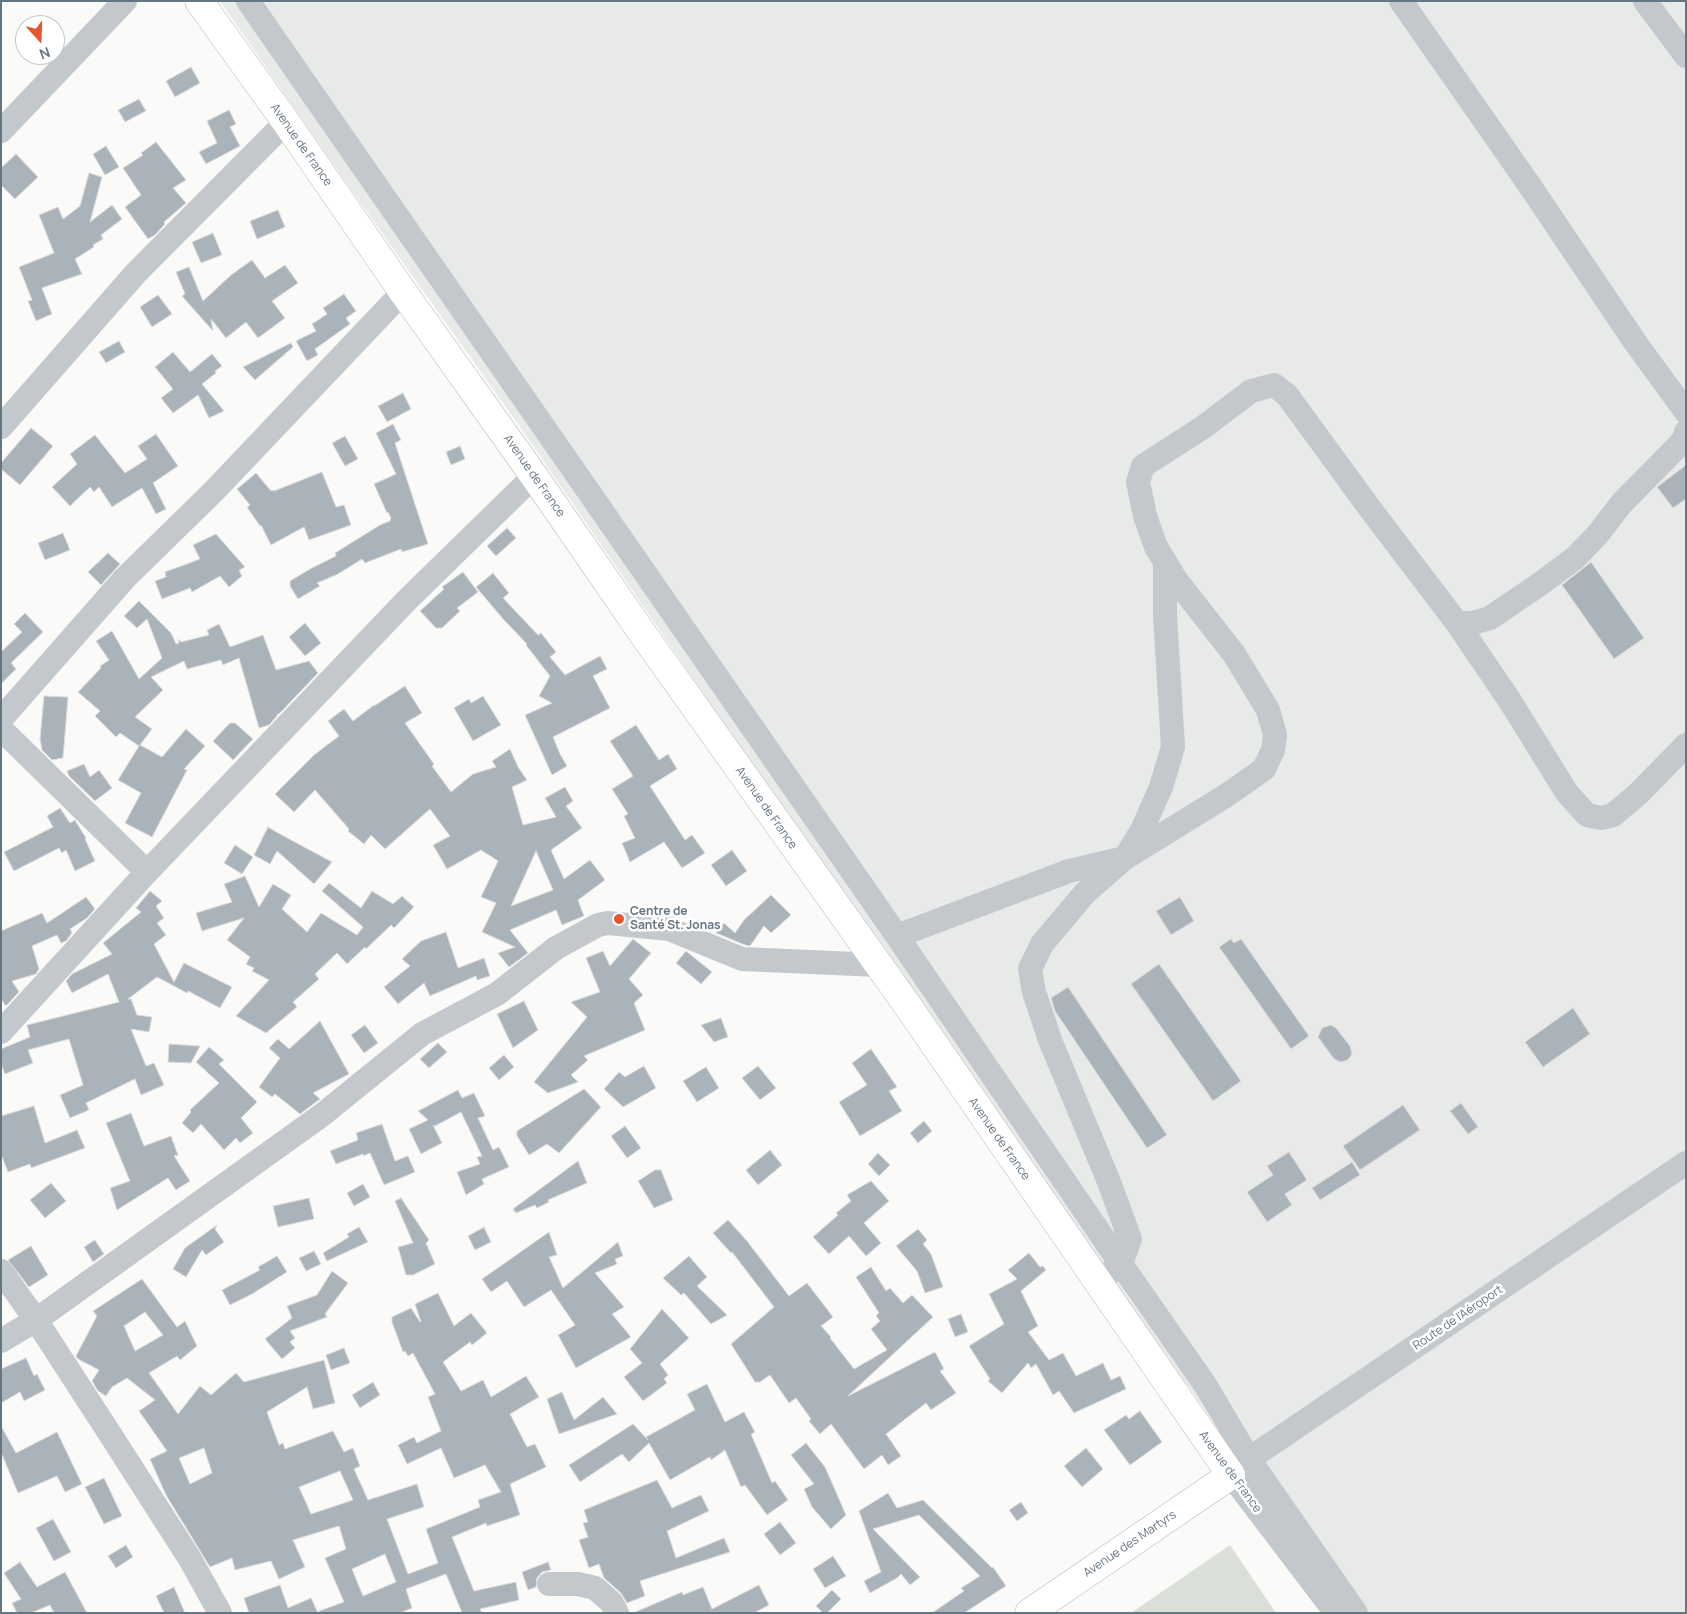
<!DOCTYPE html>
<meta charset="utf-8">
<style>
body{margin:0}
#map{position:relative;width:1687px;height:1614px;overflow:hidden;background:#fafaf8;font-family:Manrope,sans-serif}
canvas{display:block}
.frame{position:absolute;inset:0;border:2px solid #657683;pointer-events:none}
.north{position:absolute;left:15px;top:15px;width:50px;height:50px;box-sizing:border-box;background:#fff;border:1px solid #c1c8cd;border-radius:50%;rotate:160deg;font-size:14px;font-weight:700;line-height:20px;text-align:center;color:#657683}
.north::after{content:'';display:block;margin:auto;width:18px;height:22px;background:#e4572e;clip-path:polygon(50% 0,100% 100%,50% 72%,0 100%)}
</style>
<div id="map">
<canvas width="1687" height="1614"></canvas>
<div class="frame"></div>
<div class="north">N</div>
</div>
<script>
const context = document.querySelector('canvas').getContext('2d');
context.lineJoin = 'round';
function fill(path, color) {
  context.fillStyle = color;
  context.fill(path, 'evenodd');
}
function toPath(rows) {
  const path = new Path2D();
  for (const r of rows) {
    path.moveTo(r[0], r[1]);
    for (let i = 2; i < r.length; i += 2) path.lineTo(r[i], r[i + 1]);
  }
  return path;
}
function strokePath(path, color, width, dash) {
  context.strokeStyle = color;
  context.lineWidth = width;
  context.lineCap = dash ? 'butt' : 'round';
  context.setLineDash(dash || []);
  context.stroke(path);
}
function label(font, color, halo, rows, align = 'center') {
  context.font = font + ' Manrope,sans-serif';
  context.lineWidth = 5;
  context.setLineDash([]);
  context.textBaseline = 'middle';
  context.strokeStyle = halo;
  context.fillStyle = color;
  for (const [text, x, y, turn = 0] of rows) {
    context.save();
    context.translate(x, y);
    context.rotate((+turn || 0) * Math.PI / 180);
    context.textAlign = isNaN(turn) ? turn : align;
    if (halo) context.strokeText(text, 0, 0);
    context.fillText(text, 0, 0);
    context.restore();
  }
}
fill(toPath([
 [220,1,1686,1,1686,1613,1346,1613,1214,1423,873,941,523,431,352,191]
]), '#e8e9e9');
fill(toPath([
 [1230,1545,1276,1613,1131,1613]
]), '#dadfd7');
const building = toPath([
 [191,67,200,83,175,97,166,81,191,67],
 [139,99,146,111,125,122,118,110,139,99],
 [229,110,236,124,230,127,240,146,206,164,199,152,217,143,207,121,229,110],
 [156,142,186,180,173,188,186,203,164,222,165,224,155,235,148,239,125,207,141,195,123,168,143,155,141,153,156,142],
 [106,146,119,167,105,175,93,154,106,146],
 [16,154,38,177,15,199,1,185,1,168,16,154],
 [89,173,102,177,90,222,112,205,122,219,101,235,103,239,93,245,94,247,75,259,82,274,42,288,52,314,36,321,28,301,32,300,19,267,54,253,39,215,58,207,63,219,80,206,89,173],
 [278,210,285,227,257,239,250,221,278,210],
 [213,233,222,255,201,263,192,242,213,233],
 [252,260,265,278,285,265,298,283,272,301,285,318,258,338,246,322,226,338,211,319,213,331,182,296,185,294,176,272,189,267,203,301,231,275,252,260],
 [344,294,356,311,346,318,350,324,315,349,318,355,307,361,296,341,316,331,312,324,327,314,323,308,344,294],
 [158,295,172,314,152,327,140,307,158,295],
 [119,341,125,352,106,363,99,352,119,341],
 [291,343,293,347,255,380,243,367,291,343],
 [173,352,190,372,212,354,222,366,215,371,216,373,202,384,224,411,209,418,198,395,173,413,161,398,173,389,155,367,173,352],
 [403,393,411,409,387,422,378,406,403,393],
 [393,424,401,440,395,443,428,544,402,552,401,549,365,563,362,559,338,574,317,583,320,586,298,599,290,586,290,581,310,569,336,556,335,553,380,525,390,521,391,518,388,512,387,513,374,484,396,474,376,433,393,424],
 [31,428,53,446,20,485,1,469,1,463,31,428],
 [156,434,178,466,153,483,166,509,156,514,142,488,112,507,99,487,94,492,90,487,70,506,52,487,77,464,70,454,95,435,125,473,147,459,138,446,156,434],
 [345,436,358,459,345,466,332,443,345,436],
 [460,446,465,459,451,465,446,452,460,446],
 [1686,465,1686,499,1673,508,1657,487,1686,465],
 [322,472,336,507,344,505,351,525,309,540,304,527,271,545,261,525,260,526,247,507,250,505,237,489,256,473,271,491,273,490,274,491,322,472],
 [507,528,516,538,496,556,487,546,507,528],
 [63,533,70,550,45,560,38,543,63,533],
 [216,534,245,567,239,570,242,576,229,587,220,576,192,592,190,588,162,599,155,581,166,577,165,572,200,559,193,545,216,534],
 [108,553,120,564,101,585,88,572,108,553],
 [1591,562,1644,638,1614,659,1562,585,1591,562],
 [463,572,478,592,457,608,460,611,442,628,436,628,420,611,444,589,442,587,463,572],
 [493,573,509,593,503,598,538,635,541,633,556,652,550,657,565,675,600,656,607,669,593,676,610,708,553,737,560,754,567,766,552,775,525,715,552,703,539,696,550,676,526,645,527,644,504,620,476,587,493,573],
 [139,601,171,633,176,644,179,643,178,639,181,642,209,635,207,630,219,624,230,647,263,635,276,670,309,661,318,673,279,714,277,714,277,716,269,725,259,728,239,658,223,665,221,660,187,669,184,661,151,677,163,690,135,717,152,729,140,745,162,757,186,729,205,746,184,769,187,770,152,837,125,823,141,793,118,780,139,746,120,733,116,737,95,716,100,711,78,692,101,668,100,666,109,660,96,641,112,631,139,679,162,658,147,619,137,628,124,616,139,601],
 [25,613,43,632,11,663,16,669,1,684,1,652,22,632,14,624,25,613],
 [305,623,321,643,305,656,289,637,305,623],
 [405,686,422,713,405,723,434,764,432,766,451,792,473,774,496,767,492,761,510,749,518,767,527,780,512,787,523,825,556,817,545,798,565,787,573,801,566,806,582,828,551,850,564,879,590,860,605,880,578,900,584,916,562,925,556,910,510,930,528,953,509,967,498,953,515,947,482,932,496,903,481,897,498,861,481,850,447,869,433,845,450,836,430,809,385,849,371,835,364,844,348,831,349,829,315,790,294,812,275,794,314,755,339,736,328,721,344,709,353,721,374,705,374,706,405,686],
 [536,851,553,890,511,906,536,851],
 [44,696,68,697,63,758,52,760,42,750,40,739,44,696],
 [483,696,501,725,473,741,454,708,469,699,471,703,483,696],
 [230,723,235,723,253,739,233,760,213,741,230,723],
 [636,725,659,760,668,754,677,769,650,786,685,840,692,835,705,853,682,868,664,842,630,862,622,843,635,838,624,816,628,814,612,789,633,776,610,741,636,725],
 [84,764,90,777,99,770,112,788,95,801,69,776,67,771,84,764],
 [60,808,70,823,75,820,76,822,86,838,85,839,95,861,75,871,66,850,62,853,59,848,14,871,4,852,53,827,47,816,60,808],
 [268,827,278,833,332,862,314,884,277,851,270,864,254,855,268,827],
 [235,845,253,857,242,874,224,863,235,845],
 [732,850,747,871,726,886,711,865,732,850],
 [245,876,259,907,273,884,291,895,282,909,307,932,321,913,357,935,363,927,322,891,329,883,361,908,372,891,393,904,402,896,414,907,394,928,391,925,366,949,365,947,347,964,337,953,315,974,319,979,293,1002,297,1007,266,1033,236,1016,269,980,252,971,254,968,246,964,250,957,227,940,244,918,202,931,196,913,232,902,224,884,245,876],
 [150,891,162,901,156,906,164,918,157,923,166,935,154,944,174,982,184,963,232,987,220,1008,188,991,187,993,157,977,128,999,131,999,137,1015,152,1017,149,1032,131,1029,146,1066,154,1063,164,1085,141,1095,135,1079,86,1103,89,1110,70,1118,60,1095,83,1085,69,1039,28,1050,33,1063,5,1074,1,1064,1,1049,30,1037,27,1025,119,1002,108,974,72,993,66,981,72,974,112,954,103,943,141,912,136,908,150,891],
 [771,895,791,915,771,933,764,926,750,946,745,945,716,933,724,923,735,933,744,920,771,895],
 [86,897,95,909,87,918,70,929,72,933,66,941,61,943,57,935,32,946,39,969,36,974,12,981,19,992,6,1006,1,999,1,931,42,913,47,923,86,897],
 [1180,897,1194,921,1171,935,1156,911,1180,897],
 [446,932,458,968,484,958,490,976,477,980,476,976,430,996,424,983,398,1004,384,987,410,966,402,959,421,941,446,932],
 [633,939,651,953,629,979,643,995,634,1003,645,1030,584,1056,588,1060,571,1075,578,1082,548,1093,534,1082,587,1017,571,1002,600,992,586,958,603,951,610,966,633,939],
 [1231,939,1234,943,1241,939,1309,1036,1291,1049,1219,947,1231,939],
 [686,951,712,972,701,984,676,963,686,951],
 [1159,964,1241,1081,1213,1101,1131,984,1159,964],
 [1068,987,1167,1135,1147,1148,1055,1011,1051,998,1068,987],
 [524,1001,538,1030,513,1048,497,1014,524,1001],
 [1573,1008,1590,1034,1543,1067,1525,1042,1573,1008],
 [721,1018,728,1037,714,1042,701,1025,721,1018],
 [320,1021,349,1074,313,1093,320,1099,300,1114,275,1094,272,1097,259,1087,280,1058,269,1048,278,1039,289,1049,320,1021],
 [365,1025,378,1043,364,1053,351,1035,365,1025],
 [1331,1025,1336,1028,1350,1046,1352,1054,1348,1060,1341,1062,1334,1059,1318,1037,1322,1028,1331,1025],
 [438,1043,447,1052,429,1068,420,1059,438,1043],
 [169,1044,200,1046,191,1063,168,1062,169,1044],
 [209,1047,224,1060,219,1064,257,1102,241,1118,253,1133,240,1143,236,1138,224,1150,201,1124,193,1133,182,1123,191,1112,190,1110,219,1083,196,1062,209,1047],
 [871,1049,897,1087,889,1091,902,1111,860,1136,839,1102,867,1085,852,1063,871,1049],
 [504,1055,514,1067,499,1080,489,1068,504,1055],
 [644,1066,656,1088,623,1107,604,1089,619,1072,625,1077,644,1066],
 [758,1066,776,1088,760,1100,742,1078,758,1066],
 [706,1067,719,1088,697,1102,683,1081,706,1067],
 [584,1089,601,1107,559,1153,547,1144,529,1155,517,1136,517,1131,584,1089],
 [458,1090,462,1098,474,1093,485,1116,478,1118,493,1150,499,1147,509,1167,482,1179,484,1184,466,1195,457,1172,480,1164,477,1157,482,1156,461,1112,435,1126,433,1125,442,1143,421,1154,409,1129,428,1120,418,1111,458,1090],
 [1461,1103,1478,1127,1468,1134,1450,1111,1461,1103],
 [1403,1105,1420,1130,1360,1170,1343,1146,1403,1105],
 [34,1106,45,1143,77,1130,85,1148,31,1168,30,1164,8,1172,1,1154,1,1116,34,1106],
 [131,1113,144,1146,171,1136,178,1155,174,1156,190,1181,176,1190,168,1178,117,1210,110,1188,130,1181,106,1123,131,1113],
 [924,1121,932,1131,918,1143,910,1133,924,1121],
 [382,1124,395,1161,408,1156,415,1172,384,1185,370,1153,363,1156,363,1154,336,1164,330,1151,358,1140,356,1133,382,1124],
 [625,1126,641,1148,627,1158,611,1136,625,1126],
 [770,1150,782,1165,758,1185,746,1170,770,1150],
 [1289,1152,1307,1180,1285,1194,1292,1205,1267,1222,1247,1192,1273,1175,1267,1166,1289,1152],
 [878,1153,890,1165,879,1176,868,1164,878,1153],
 [578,1161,587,1183,548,1200,549,1202,537,1208,535,1205,516,1213,513,1209,578,1161],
 [1352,1162,1360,1175,1320,1200,1312,1188,1352,1162],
 [655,1170,661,1170,673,1200,654,1208,638,1181,655,1170],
 [871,1181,889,1201,864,1223,881,1243,866,1256,849,1236,829,1254,813,1237,838,1215,836,1213,851,1201,847,1195,871,1181],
 [51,1183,66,1201,45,1218,30,1200,51,1183],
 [363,1184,370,1197,354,1206,347,1193,363,1184],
 [309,1198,314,1219,278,1227,273,1206,309,1198],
 [401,1198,429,1240,426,1243,435,1264,413,1275,406,1275,398,1247,413,1243,395,1201,401,1198],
 [728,1220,747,1241,789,1296,807,1283,833,1317,821,1326,831,1337,830,1338,854,1369,887,1350,871,1329,880,1321,876,1316,879,1313,856,1277,871,1267,886,1291,890,1288,903,1303,912,1295,933,1317,848,1396,935,1352,944,1369,940,1371,956,1393,931,1410,926,1403,886,1434,901,1456,888,1465,882,1455,864,1469,831,1424,820,1434,809,1421,811,1419,796,1398,789,1403,770,1375,760,1382,755,1382,731,1344,774,1307,732,1252,731,1253,713,1233,728,1220],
 [217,1225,215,1229,224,1242,206,1255,202,1250,186,1277,173,1269,185,1248,217,1225],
 [359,1227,368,1242,327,1261,323,1253,349,1237,347,1234,359,1227],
 [484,1227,491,1242,475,1250,468,1236,484,1227],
 [918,1229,927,1240,923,1244,931,1254,943,1287,925,1293,917,1271,896,1246,918,1229],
 [549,1232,557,1255,549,1257,563,1288,618,1242,623,1256,615,1259,617,1264,595,1273,624,1307,612,1314,631,1337,576,1368,558,1335,575,1325,551,1290,524,1307,507,1281,491,1292,482,1279,549,1232],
 [95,1240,104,1254,93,1262,84,1247,95,1240],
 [31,1246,48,1275,29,1287,8,1260,31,1246],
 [314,1251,321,1264,306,1271,299,1258,314,1251],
 [1029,1253,1040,1267,1043,1266,1046,1270,1021,1291,1038,1326,1028,1332,1049,1360,1063,1353,1076,1376,1103,1363,1111,1380,1120,1376,1126,1389,1074,1413,1059,1391,1053,1395,1036,1364,1031,1368,1028,1363,1002,1393,988,1381,990,1379,969,1346,1004,1324,989,1294,1017,1279,1008,1270,1029,1253],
 [277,1256,287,1272,252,1294,230,1305,222,1290,260,1270,258,1267,277,1256],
 [689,1256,707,1277,697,1286,727,1315,711,1324,684,1293,681,1295,663,1278,689,1256],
 [332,1271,348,1283,325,1314,327,1317,290,1331,295,1338,290,1342,295,1348,282,1359,265,1339,292,1318,287,1306,317,1295,332,1271],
 [142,1279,177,1327,185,1321,197,1346,180,1360,177,1356,149,1373,178,1414,200,1386,211,1395,236,1373,244,1382,324,1360,335,1403,313,1409,307,1387,267,1412,279,1445,283,1443,285,1449,333,1431,344,1452,353,1448,360,1466,354,1469,368,1500,417,1484,424,1507,387,1519,408,1574,438,1563,426,1529,480,1507,478,1500,501,1492,485,1465,454,1478,441,1448,407,1464,398,1445,414,1437,417,1443,441,1431,428,1397,435,1394,413,1353,408,1356,405,1351,403,1352,392,1322,392,1317,411,1308,420,1322,421,1322,415,1304,438,1293,454,1326,471,1313,487,1333,472,1345,470,1342,443,1362,461,1391,483,1380,491,1397,526,1376,539,1397,510,1414,527,1447,535,1444,546,1467,510,1484,520,1515,487,1526,486,1523,452,1537,474,1591,516,1582,519,1600,480,1609,482,1613,462,1613,446,1574,406,1589,412,1608,400,1613,319,1613,319,1611,344,1602,325,1558,346,1549,339,1526,293,1540,305,1567,279,1579,271,1561,235,1570,232,1558,210,1567,166,1495,150,1459,167,1451,139,1411,155,1400,127,1378,112,1387,106,1396,98,1391,92,1381,99,1370,78,1359,76,1356,97,1316,93,1311,142,1279],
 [145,1312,163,1335,135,1351,124,1326,145,1312],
 [204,1448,212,1473,190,1484,179,1458,204,1448],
 [340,1471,353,1500,311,1514,299,1487,340,1471],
 [385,1554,396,1582,363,1596,352,1569,385,1554],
 [662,1309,689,1338,660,1364,668,1375,664,1379,667,1383,643,1401,624,1377,642,1363,630,1349,662,1309],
 [961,1314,968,1332,955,1337,948,1319,961,1314],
 [344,1348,350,1363,331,1370,326,1355,344,1348],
 [26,1358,34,1376,37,1374,45,1390,24,1401,20,1392,1,1403,1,1369,26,1358],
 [373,1382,380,1395,360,1408,352,1395,373,1382],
 [707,1384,725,1422,744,1412,755,1432,751,1434,772,1483,775,1481,788,1500,767,1515,745,1485,741,1487,725,1450,711,1460,710,1457,670,1480,649,1443,629,1462,622,1454,580,1482,569,1465,633,1424,648,1440,646,1437,695,1410,687,1394,707,1384],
 [562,1392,574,1420,603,1397,617,1414,559,1434,547,1399,562,1392],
 [1140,1411,1162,1442,1130,1465,1104,1430,1126,1415,1129,1419,1140,1411],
 [1,1426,16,1453,57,1432,82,1484,65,1492,57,1476,18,1493,1,1452,1,1426],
 [806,1443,825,1467,846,1515,831,1529,812,1507,804,1489,814,1484,791,1455,806,1443],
 [1086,1448,1103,1469,1082,1487,1064,1466,1086,1448],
 [104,1478,122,1516,104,1524,85,1487,104,1478],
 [657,1480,672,1508,701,1495,709,1511,667,1531,676,1558,724,1538,730,1552,640,1581,645,1596,627,1603,621,1593,604,1578,599,1564,589,1568,579,1540,588,1537,583,1523,588,1522,584,1510,657,1480],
 [888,1493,897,1508,923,1500,992,1568,993,1567,1006,1586,964,1613,932,1613,964,1591,961,1588,980,1576,919,1515,873,1529,920,1577,910,1585,901,1574,897,1578,870,1593,864,1581,881,1572,859,1511,888,1493],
 [1021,1502,1028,1513,1017,1521,1009,1510,1021,1502],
 [53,1519,71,1552,54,1561,36,1528,53,1519],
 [780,1522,796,1543,780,1555,764,1534,780,1522],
 [126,1545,133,1557,116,1568,108,1556,126,1545],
 [833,1556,846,1576,825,1588,813,1569,833,1556],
 [20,1562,37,1587,65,1572,87,1613,54,1613,50,1605,31,1613,17,1613,12,1603,21,1599,4,1573,20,1562],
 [548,1562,551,1570,542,1572,537,1578,536,1587,528,1590,522,1572,548,1562],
 [280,1585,288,1608,311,1598,318,1613,249,1613,244,1598,280,1585],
 [759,1585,769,1605,754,1613,633,1613,682,1592,683,1595,703,1587,712,1609,759,1585],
 [174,1587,185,1613,164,1613,156,1596,174,1587],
 [832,1590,841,1599,827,1613,823,1613,816,1606,832,1590]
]);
fill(building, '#aab3b9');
strokePath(building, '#dcdcda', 1);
const major = toPath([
 [199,1,286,122,403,292,534,476,645,637,903,999,1231,1475,1029,1613]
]);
strokePath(major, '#b5babe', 29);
strokePath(toPath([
 [248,1,897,936,1121,1264,1206,1386,1249,1459,1356,1613],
 [1401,1,1530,186,1635,342,1686,412],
 [1645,1,1686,56],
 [1,131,125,1],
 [1,427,135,274,286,122],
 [1457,623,1473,623,1490,618,1540,584,1575,558,1598,534,1621,504,1683,441,1686,432],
 [1,719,125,578,214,491,403,292],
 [1,729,147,872],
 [897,936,1069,871,1125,858,1142,830,1161,787,1173,747,1165,615,1165,561],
 [1,1032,147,872,408,599,534,476],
 [1,1271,36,1320,110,1434,190,1559,220,1613],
 [1111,1272,1121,1264,1130,1239,1109,1182,1050,1040,1034,992,1030,969,1042,944,1085,893,1125,858,1227,795,1264,769,1273,750,1275,735,1268,710,1234,654,1176,580,1156,547,1145,516,1138,482,1143,466,1205,426,1251,391,1274,385,1287,395,1371,510,1457,623,1510,701,1567,793,1587,815,1601,818,1613,815,1638,794,1686,745],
 [1,1341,36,1320,322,1115,422,1034,497,994,556,948,598,925,608,923,669,929,742,959,879,965],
 [549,1584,578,1584,595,1588,612,1603,617,1613],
 [1336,1613,1231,1475,1249,1459,1686,1163]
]), '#c3c8cc', 24);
strokePath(major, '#fff', 28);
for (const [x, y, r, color] of [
 [619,919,6,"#e4572e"]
]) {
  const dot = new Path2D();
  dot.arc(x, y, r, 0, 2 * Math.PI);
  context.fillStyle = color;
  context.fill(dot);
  strokePath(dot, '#fff', 2);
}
label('12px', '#657683', '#fff', [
 ["Avenue de France",301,145,55],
 ["Avenue de France",534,476,55],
 ["Avenue de France",766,808,55],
 ["Avenue de France",999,1139,55],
 ["Route de l'Aéroport",1458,1318,-34],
 ["Avenue de France",1230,1472,54],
 ["Avenue des Martyrs",1130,1544,-34]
]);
label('bold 12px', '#657683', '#fff', [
 ["Centre de",630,912],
 ["Santé St. Jonas",630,926]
], 'left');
</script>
